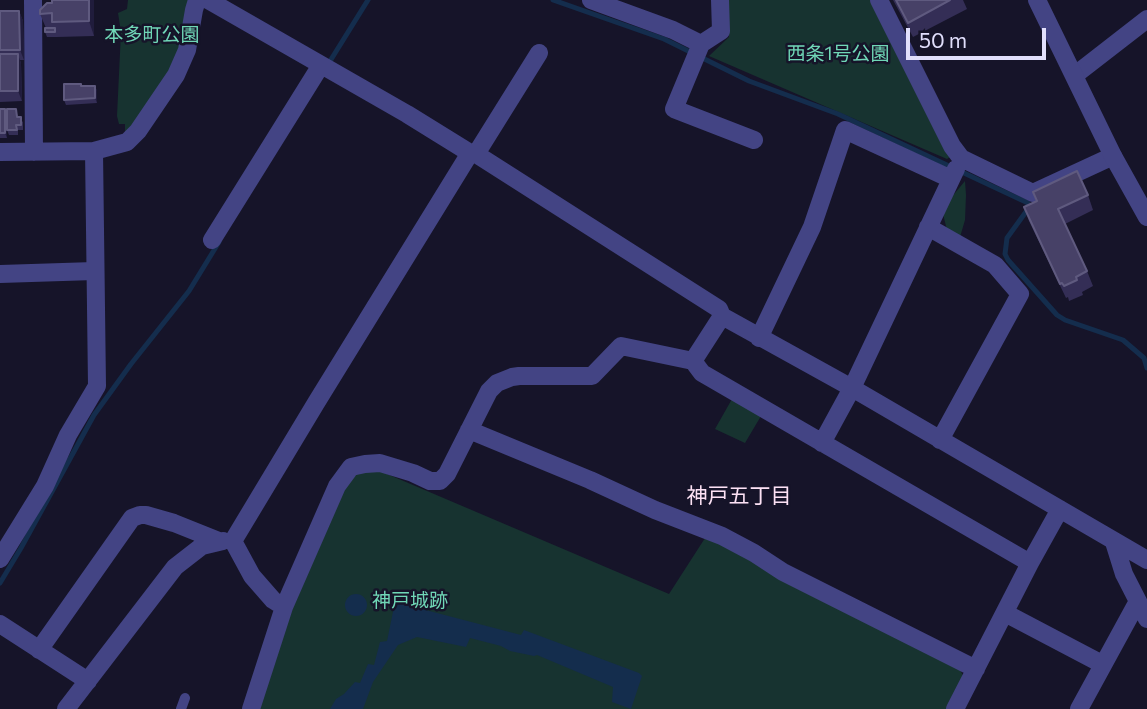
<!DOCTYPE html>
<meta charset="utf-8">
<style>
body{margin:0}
#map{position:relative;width:1147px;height:709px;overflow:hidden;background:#161429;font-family:Commissioner,sans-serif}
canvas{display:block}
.scale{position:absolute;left:906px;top:28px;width:140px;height:32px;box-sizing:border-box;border:4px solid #e1dffc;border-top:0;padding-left:9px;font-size:21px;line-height:24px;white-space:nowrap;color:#e1dffc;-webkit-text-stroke:5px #161429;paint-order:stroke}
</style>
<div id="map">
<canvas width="1147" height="709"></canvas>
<div class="scale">50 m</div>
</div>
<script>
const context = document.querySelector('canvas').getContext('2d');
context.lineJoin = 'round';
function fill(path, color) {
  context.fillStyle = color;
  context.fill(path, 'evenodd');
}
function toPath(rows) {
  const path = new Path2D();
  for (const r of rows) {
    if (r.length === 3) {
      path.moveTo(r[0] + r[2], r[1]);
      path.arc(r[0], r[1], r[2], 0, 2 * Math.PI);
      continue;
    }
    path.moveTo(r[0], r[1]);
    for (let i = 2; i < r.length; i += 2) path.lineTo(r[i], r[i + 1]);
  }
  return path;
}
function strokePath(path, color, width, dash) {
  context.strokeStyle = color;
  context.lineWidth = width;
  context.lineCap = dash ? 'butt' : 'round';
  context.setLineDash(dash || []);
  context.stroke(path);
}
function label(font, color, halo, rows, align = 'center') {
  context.font = font + ' Commissioner,"Noto Sans JP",sans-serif';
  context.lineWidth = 5;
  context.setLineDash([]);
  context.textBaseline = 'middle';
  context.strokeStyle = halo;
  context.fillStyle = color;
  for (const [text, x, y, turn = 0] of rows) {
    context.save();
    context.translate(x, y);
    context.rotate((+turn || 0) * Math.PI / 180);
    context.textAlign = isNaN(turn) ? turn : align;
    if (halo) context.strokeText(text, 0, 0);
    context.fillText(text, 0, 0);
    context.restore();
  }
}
fill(toPath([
 [128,0,192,0,183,45,172,72,140,119,125,133,125,124,119,124,117,116,121,32,118,13,127,9],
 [729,0,870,0,950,157,947,159,709,56,729,37],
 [965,181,966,195,965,220,960,237,947,230,943,214,950,199],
 [732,399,761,416,745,443,715,429],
 [373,468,669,594,707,535,958,665,964,678,947,709,256,709,290,611,341,489,353,474]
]), '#173330');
fill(toPath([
 [356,605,11],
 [395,602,521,635,524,630,639,673,642,676,631,709,612,702,613,687,537,655,534,656,510,651,501,646,470,638,466,647,417,637,398,645,373,682,363,709,330,709,336,699,344,694,355,682,360,683,368,664,374,665,380,642,387,641]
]), '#142d4d');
strokePath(toPath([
 [553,0,664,39,749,81,838,114,1028,203,1028,209,1007,238,1005,254,1008,260,1057,315,1065,320,1123,340,1144,358,1147,368],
 [327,66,368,0],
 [0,583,21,548,94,415,131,364,189,291,219,242]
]), '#142d4d', 5);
strokePath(toPath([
 [181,709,185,698]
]), '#434484', 10);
strokePath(toPath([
 [33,0,34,152],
 [208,0,407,114,470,153,476,154,719,309,722,316,852,388,1147,560],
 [591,0,673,30,701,44,721,31,720,0],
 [879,0,952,146,961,158,1033,193,1113,156],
 [701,44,674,109,754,140],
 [1075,75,1147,19],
 [0,152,94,151,127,142,138,131,176,75,187,50,194,10,197,0],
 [476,154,539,53],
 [928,227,995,265,1020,294,940,440],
 [212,240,321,65],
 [0,274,94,271],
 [759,338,812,227,845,130,951,179],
 [693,361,702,373,1030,563],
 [469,430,590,480,655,510,722,536,754,553,783,572,976,669],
 [822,443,852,388,956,169],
 [233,541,316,403,470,153],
 [233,541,252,576,273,600,284,607],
 [1114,542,1124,574,1147,619],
 [0,559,45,486,68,435,97,386,94,151],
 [1005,613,1102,664],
 [0,624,88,681],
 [39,650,132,518,140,515,146,515,174,523,219,541],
 [66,709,175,567,202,546,223,541],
 [251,709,284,607,337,486,351,467,365,464,380,463,413,473,430,481,440,481,447,474,489,391,497,383,512,377,519,376,592,376,621,346,693,361,722,316],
 [955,709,1030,563,1060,509],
 [1079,709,1138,601]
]), '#434484', 18);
strokePath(toPath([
 [1037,0,1113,156,1147,217]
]), '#434484', 18);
fill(toPath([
 [94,0,94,36,57,37,57,35,57,37,47,37,45,32,46,28,40,14],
 [893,0,963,0,967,9,913,37],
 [0,11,19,11,23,21,24,60,20,60,21,64,22,101,0,102],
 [82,86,95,86,97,91,97,103,66,105,64,100],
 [0,109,7,114,7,138,0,138],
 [16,109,18,117,23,122,23,130,18,130,18,135,9,135,7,130],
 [1033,192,1088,195,1093,210,1065,224,1087,271,1093,286,1082,292,1083,295,1069,301,1068,297,1066,298,1029,221,1024,207,1036,201]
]), '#342e56');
fill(toPath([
 [89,0,94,0,94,36,89,21],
 [19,11,23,21,24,60,20,50],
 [18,54,21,64,22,101,18,91],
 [95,86,97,91,97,103,95,98],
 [5,109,7,114,7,138,5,133]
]), '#201c3c');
const building = toPath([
 [52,0,89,0,89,21,52,22,52,13,40,14,40,10,47,3,52,3,52,0],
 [896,0,950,0,908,23,896,0],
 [0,11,19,11,20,50,0,50,0,11],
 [45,28,55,28,55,32,45,32,45,28],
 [0,54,18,54,18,91,0,91,0,54],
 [64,84,81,84,81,86,95,86,95,98,64,100,64,84],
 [0,109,5,109,5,133,0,133,0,109],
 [7,109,16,109,17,117,21,117,21,125,16,125,17,130,7,130,7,109],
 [1077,171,1088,195,1058,209,1087,271,1076,277,1077,280,1064,286,1062,283,1060,284,1024,207,1037,201,1033,192,1077,171]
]);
fill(building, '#474167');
strokePath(building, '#5f5a7f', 2);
label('19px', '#70d7b7', '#161429', [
 ["本多町公園",152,35],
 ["西条1号公園",838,54],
 ["神戸城跡",410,601]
]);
label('21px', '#fce1f4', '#161429', [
 ["神戸五丁目",739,496]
]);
</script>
